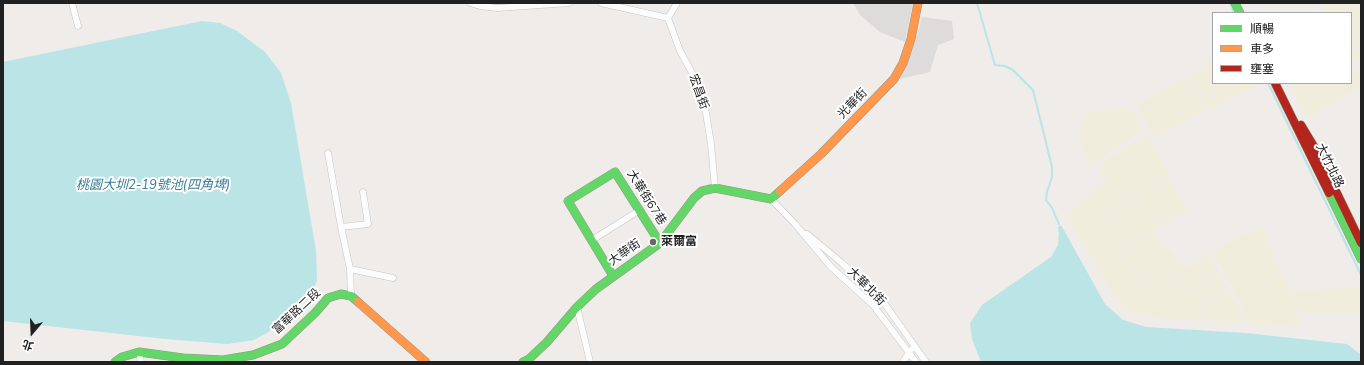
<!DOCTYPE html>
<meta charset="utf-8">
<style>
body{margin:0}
#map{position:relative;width:1364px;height:365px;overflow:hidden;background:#efecea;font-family:"Nunito Sans","Noto Sans TC",sans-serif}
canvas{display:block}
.frame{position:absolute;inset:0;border:4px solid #212121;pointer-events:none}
.legend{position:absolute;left:1212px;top:12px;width:140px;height:72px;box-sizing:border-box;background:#fff;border:1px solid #a6a6a6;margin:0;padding:5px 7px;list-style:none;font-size:12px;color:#212121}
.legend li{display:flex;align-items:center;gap:8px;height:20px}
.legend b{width:20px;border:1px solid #a6a6a6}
.north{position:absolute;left:12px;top:313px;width:40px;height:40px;-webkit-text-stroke:3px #fff;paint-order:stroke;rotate:199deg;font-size:11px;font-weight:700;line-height:16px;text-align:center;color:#212121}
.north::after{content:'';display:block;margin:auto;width:14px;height:18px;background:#212121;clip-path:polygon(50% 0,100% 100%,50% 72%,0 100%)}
</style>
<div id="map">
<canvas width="1364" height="365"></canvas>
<div class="frame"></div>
<ul class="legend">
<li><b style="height:5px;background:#63d668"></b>順暢</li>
<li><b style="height:5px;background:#ff974d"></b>車多</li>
<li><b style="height:5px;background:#b3261e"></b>壅塞</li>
</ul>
<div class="north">北</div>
</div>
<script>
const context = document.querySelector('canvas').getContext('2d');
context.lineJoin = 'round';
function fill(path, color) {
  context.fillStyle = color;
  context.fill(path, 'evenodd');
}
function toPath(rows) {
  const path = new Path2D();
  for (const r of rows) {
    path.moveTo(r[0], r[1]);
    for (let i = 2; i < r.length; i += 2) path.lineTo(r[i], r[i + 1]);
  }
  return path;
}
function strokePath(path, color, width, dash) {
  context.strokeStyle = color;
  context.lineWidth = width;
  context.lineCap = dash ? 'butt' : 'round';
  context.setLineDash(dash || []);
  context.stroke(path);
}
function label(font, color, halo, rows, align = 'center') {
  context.font = font + ' "Nunito Sans","Noto Sans TC",sans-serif';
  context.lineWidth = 4;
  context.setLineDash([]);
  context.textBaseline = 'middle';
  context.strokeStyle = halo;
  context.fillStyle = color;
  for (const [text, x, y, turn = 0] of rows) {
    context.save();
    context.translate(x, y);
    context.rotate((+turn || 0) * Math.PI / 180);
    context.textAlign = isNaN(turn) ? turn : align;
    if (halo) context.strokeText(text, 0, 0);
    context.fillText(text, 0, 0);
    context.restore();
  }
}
fill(toPath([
 [853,3,913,3,905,42,880,32,860,15],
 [922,17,952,21,954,39,938,45,930,72,900,79,915,43]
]), '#dedcdb');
fill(toPath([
 [1322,3,1356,3,1338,13,1327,13],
 [1359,3,1361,3,1361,28,1351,34,1351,13,1341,13],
 [1361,29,1361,57,1354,62,1351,57,1351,35],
 [1213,57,1213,83,1261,83,1209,110,1192,76,1203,68],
 [1351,66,1353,67,1361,79,1361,87,1333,102,1306,119,1295,98,1321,83,1351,83],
 [1190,76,1206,110,1153,138,1138,108,1138,104,1157,93],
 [1288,83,1319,83,1295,97],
 [1125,107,1131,109,1142,131,1093,163,1084,158,1079,136,1084,113],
 [1145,136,1150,139,1169,174,1130,198,1103,175,1097,167],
 [1169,175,1188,210,1162,225,1131,198],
 [1107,179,1161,226,1138,240,1109,211,1079,237,1066,216],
 [1109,212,1137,240,1115,254,1105,250,1091,247,1085,248,1079,237],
 [1263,227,1269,243,1227,280,1214,253,1234,237],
 [1153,233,1185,268,1154,289,1116,254],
 [1270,244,1280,268,1241,305,1228,280],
 [1091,248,1105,250,1115,255,1153,289,1128,305,1125,309,1120,305,1108,288,1086,249],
 [1209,252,1219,272,1189,292,1175,276],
 [1281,269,1302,327,1250,324,1241,307],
 [1220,273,1228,289,1201,307,1190,293],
 [1174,276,1212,322,1155,318,1137,315,1126,310,1128,306,1134,302],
 [1361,288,1361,313,1358,314,1299,313,1290,290],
 [1229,290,1246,321,1236,324,1213,322,1202,308]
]), '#f1eddc');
fill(toPath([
 [202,21,220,23,237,31,265,52,281,73,291,103,316,251,317,281,309,298,270,331,254,340,227,344,166,339,3,321,3,62],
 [1061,225,1105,304,1123,320,1146,327,1245,333,1347,344,1360,354,1361,362,981,362,972,339,970,323,982,305,1051,257,1058,245,1059,234,1058,227]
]), '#bae4e5');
strokePath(toPath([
 [977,3,995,65,1005,66,1013,70,1033,90,1052,167,1052,177,1047,192,1046,200,1052,208,1059,224],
 [1230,3,1234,13],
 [1268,83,1361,275]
]), '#bae4e5', 2);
const street = toPath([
 [72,3,78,26],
 [470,3,480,6,497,8,569,3],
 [601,3,668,18],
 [677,3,668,18,680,51,691,71,701,94,706,113,711,144,715,188],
 [328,153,341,227,350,269,351,296],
 [771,199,795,224,831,267,873,305,916,362],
 [341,227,368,224,363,192],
 [807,234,842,263,884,303,926,362],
 [592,240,640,210],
 [350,269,393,278],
 [577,307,590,362],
 [139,352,141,362],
 [903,362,911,350]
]);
const fast = toPath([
 [1235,3,1240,13],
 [1329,193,1361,259],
 [613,276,568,201,615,172,660,243],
 [115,362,122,357,139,352,183,358,223,360,253,355,282,344,315,313,328,298,341,294,351,296,358,302],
 [523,362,529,359,547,342,577,307,596,289,660,243,694,198,702,191,715,188,771,199,780,191]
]);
const slow = toPath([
 [780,191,821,154,894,79,903,63,911,39,918,3],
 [358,302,426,362]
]);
const jam = toPath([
 [1275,83,1329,193],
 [1301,125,1316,150,1361,243]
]);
strokePath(street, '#c6c5c4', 7);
strokePath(fast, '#9b9780', 9);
strokePath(slow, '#9b9780', 9);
strokePath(jam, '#9b9780', 9);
strokePath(street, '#fdfcfc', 6);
strokePath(fast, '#63d668', 8);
strokePath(slow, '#ff974d', 8);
strokePath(jam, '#b3261e', 8);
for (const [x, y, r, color] of [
 [653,242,4,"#696867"]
]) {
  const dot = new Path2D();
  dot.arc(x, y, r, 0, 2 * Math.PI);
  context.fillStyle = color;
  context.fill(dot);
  strokePath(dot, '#fff', 1.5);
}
label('12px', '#212121', '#fff', [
 ["宏昌街",698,92,70],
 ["光華街",853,104,-46],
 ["大竹北路",1329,166,64],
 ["大華街67巷",646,198,58],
 ["大華街",625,253,-35],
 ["大華北街",866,287,45],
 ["富華路二段",297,312,-43]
]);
label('bold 12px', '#212121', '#fff', [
 ["萊爾富",661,242]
], 'left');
label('italic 13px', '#397c99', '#fff', [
 ["桃園大圳2-19號池(四角埤)",153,186]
]);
</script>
